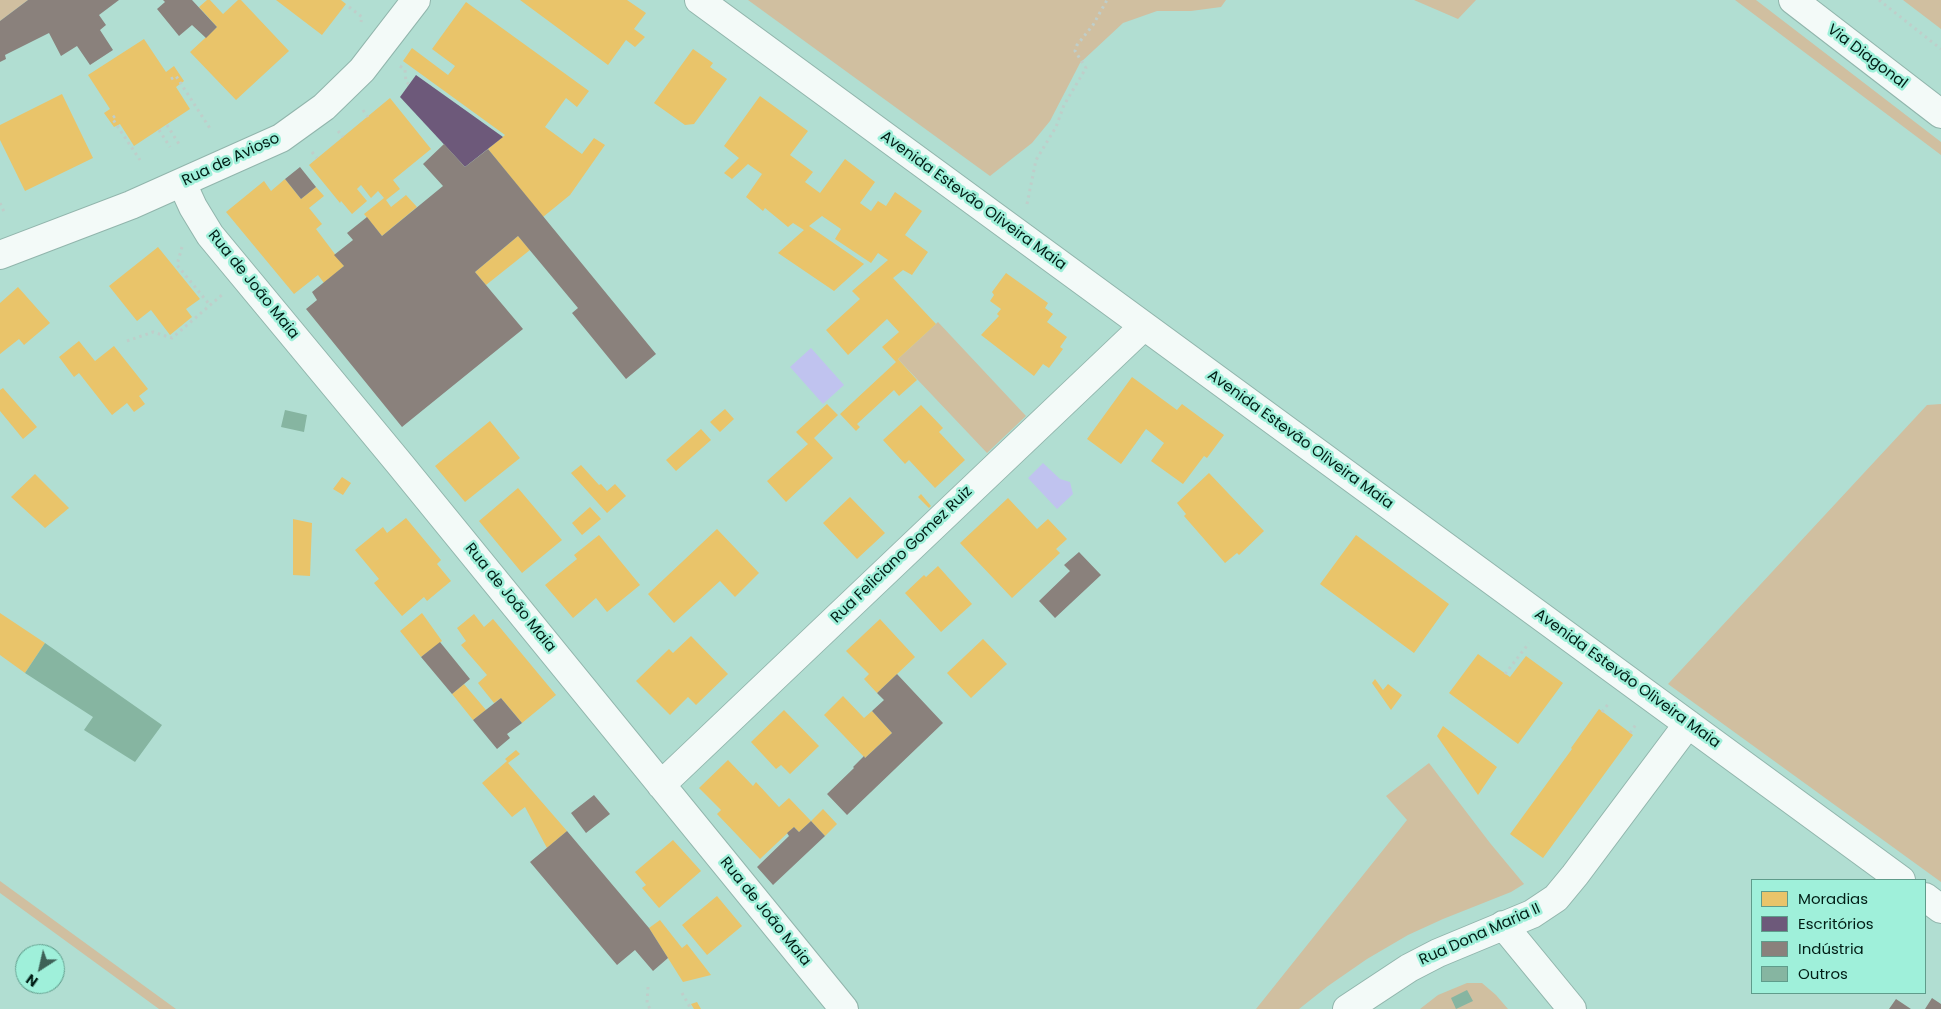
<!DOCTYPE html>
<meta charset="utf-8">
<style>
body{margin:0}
#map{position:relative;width:1941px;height:1009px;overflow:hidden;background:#b1ded2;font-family:Poppins,sans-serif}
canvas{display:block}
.legend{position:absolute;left:1751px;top:879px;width:175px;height:115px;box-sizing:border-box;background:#9ff0da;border:1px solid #5f9c8b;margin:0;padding:6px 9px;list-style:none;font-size:15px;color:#001d15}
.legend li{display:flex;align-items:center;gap:10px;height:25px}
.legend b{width:25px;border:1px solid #5f9c8b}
.north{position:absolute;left:15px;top:944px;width:50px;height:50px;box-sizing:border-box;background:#9ff0da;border:1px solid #5f9c8b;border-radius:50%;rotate:215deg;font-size:14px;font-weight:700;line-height:20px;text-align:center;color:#001d15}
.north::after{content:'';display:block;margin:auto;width:18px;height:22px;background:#3e6157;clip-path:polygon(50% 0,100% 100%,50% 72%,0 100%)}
</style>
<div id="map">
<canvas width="1941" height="1009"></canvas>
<ul class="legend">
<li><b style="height:14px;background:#e9c46a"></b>Moradias</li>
<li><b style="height:14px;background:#6d597a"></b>Escritórios</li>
<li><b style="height:14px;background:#8a817c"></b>Indústria</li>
<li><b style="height:14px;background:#86b5a1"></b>Outros</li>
</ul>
<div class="north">N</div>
</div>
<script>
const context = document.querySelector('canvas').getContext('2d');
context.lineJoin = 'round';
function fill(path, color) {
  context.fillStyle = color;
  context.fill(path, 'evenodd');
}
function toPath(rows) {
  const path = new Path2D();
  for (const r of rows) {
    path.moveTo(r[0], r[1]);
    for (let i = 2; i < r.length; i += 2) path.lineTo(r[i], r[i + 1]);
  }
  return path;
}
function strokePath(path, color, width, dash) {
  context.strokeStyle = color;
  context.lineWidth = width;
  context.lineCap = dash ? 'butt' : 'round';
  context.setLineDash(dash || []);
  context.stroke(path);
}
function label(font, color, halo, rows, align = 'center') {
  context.font = font + ' Poppins,sans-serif';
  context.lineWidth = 5;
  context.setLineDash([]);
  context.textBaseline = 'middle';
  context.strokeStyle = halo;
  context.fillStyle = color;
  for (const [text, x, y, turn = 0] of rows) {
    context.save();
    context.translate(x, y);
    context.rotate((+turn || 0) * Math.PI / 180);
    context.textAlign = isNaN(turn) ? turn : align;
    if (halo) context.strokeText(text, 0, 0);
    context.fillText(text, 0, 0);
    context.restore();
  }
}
fill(toPath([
 [0,0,28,0,0,21],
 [748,0,1226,0,1221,7,1191,11,1157,11,1123,23,1080,63,1050,121,1032,143,990,176],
 [1414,0,1476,0,1458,19],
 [1735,0,1756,0,1941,142,1941,155],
 [1903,0,1941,0,1941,29],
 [938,322,1026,416,987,453,898,359],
 [1941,404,1941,882,1668,684,1927,405],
 [1429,763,1490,843,1524,884,1511,892,1443,919,1408,935,1367,959,1328,986,1299,1009,1256,1009,1407,820,1386,796],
 [0,881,176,1009,159,1009,0,893],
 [1467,983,1482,983,1496,995,1508,1009,1420,1009,1438,995]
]), '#d0bfa0');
fill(toPath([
 [811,348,844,385,823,404,790,367],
 [1043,463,1060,479,1070,482,1073,494,1057,509,1028,478]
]), '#c0c3ef');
fill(toPath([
 [207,0,210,0,223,14,238,0,241,0,289,51,236,100,190,52,217,27,199,7],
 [276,0,341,0,346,4,322,35],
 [520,0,627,0,646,13,634,29,645,37,635,47,626,40,608,65],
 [466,2,589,91,577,107,566,98,545,127,582,154,594,138,605,145,570,195,543,217,488,149,505,135,403,61,412,48,448,75,455,66,432,49],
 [144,39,166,72,174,66,184,81,176,87,190,109,134,146,120,124,114,127,104,113,110,109,88,75],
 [693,49,713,63,710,67,727,79,694,124,685,125,654,103],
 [62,94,93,158,25,191,0,140,0,125],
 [760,96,808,131,790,155,813,172,805,182,820,193,845,159,875,182,860,203,871,211,878,201,886,206,895,192,922,211,905,235,928,252,912,275,903,270,893,278,936,324,898,359,917,380,899,396,894,390,857,424,860,427,856,431,840,414,896,362,882,347,899,332,887,319,848,355,826,330,860,299,852,291,888,260,878,253,871,263,835,239,841,229,822,216,809,226,864,264,834,291,778,253,804,230,793,223,788,227,765,208,763,211,746,197,762,174,748,164,732,179,724,173,739,158,724,146],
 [390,98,431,149,393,180,400,189,386,200,391,207,406,195,417,207,382,236,364,214,384,198,378,191,371,198,361,185,357,189,367,201,352,214,341,201,340,203,309,165],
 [285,179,301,199,316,187,324,196,309,208,322,224,316,229,344,266,324,283,318,275,294,294,226,212,264,181,271,191],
 [518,236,530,250,486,285,475,272],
 [158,247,200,299,186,309,192,317,170,335,151,310,137,321,109,286],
 [1006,273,1048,303,1045,308,1053,314,1047,322,1067,337,1060,347,1063,349,1049,368,1043,364,1034,376,981,335,999,316,997,314,1001,309,990,301,994,295,992,292],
 [18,287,50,323,24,345,19,339,0,354,0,303],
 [79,341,95,361,114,346,148,389,139,396,145,404,134,412,127,403,112,415,79,373,74,377,59,357],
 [1132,377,1177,410,1182,404,1224,435,1207,458,1204,456,1183,484,1151,461,1164,443,1146,429,1121,464,1087,439],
 [3,388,37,427,23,439,0,411,0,390],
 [827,404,838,415,814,438,833,458,786,502,767,481,808,444,796,432],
 [921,405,943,428,939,432,965,460,935,488,909,460,905,464,883,440],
 [725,409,734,419,720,432,710,422],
 [490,421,520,458,465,502,435,466],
 [701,429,711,440,676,471,666,460],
 [581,465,599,485,601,484,607,491,615,484,626,496,607,513,571,473],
 [1209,473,1264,531,1239,555,1237,553,1225,563,1184,516,1186,514,1177,503],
 [35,474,69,508,45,528,11,497],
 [342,477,351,483,343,495,333,489],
 [518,488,562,540,522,573,479,521],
 [921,494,931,506,929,508,918,497],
 [850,497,885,533,857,559,823,523],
 [1008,498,1037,529,1048,519,1067,539,1056,549,1060,553,1012,598,960,543],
 [590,507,601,519,582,535,572,523],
 [406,518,441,560,437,564,451,581,427,601,424,597,402,616,374,583,379,579,355,550,383,527,387,533],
 [293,519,312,523,310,576,293,575],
 [717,529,759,573,735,597,720,581,674,623,648,594],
 [599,535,640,585,607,612,596,598,573,618,545,585,577,559,574,555],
 [1356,535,1449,604,1414,653,1320,584],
 [938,566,972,604,941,632,905,593,924,575,926,577],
 [0,613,45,643,25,673,0,655],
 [422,613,442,641,421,657,400,631],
 [474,614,484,627,493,619,556,695,522,723,501,698,494,703,478,683,487,675,461,645,466,641,457,628],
 [880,619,915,657,877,693,864,679,869,674,846,651],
 [691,636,728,674,696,705,688,697,670,715,636,681,669,649,673,653],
 [983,639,1007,664,971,698,947,673],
 [1478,654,1510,677,1526,656,1563,683,1518,744,1449,693],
 [1375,679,1383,690,1388,684,1402,695,1391,710,1372,683],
 [464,684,486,710,473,720,452,694],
 [843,696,864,718,872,711,892,733,865,758,824,715],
 [1599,709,1633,735,1543,858,1510,834,1572,749,1571,748],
 [784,710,819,746,790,774,781,765,776,769,751,742],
 [1443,726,1497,767,1478,795,1437,736],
 [516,750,520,754,508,763,567,831,547,848,525,807,512,817,482,783,507,761,505,759],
 [728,760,753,786,756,782,779,807,789,798,811,821,799,832,794,827,760,859,717,814,721,810,699,788],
 [823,809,837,824,825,836,811,821],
 [673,840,701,871,659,908,642,888,646,885,635,872],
 [717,896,742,926,707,955,682,925],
 [660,920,682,948,687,944,711,975,683,982,649,928],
 [697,1002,701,1009,694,1009,691,1004]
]), '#e9c46a');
fill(toPath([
 [416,75,503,137,465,167,400,97]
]), '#6d597a');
fill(toPath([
 [28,0,119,0,99,15,106,25,100,30,113,50,90,65,77,46,61,56,49,33,5,55,6,59,0,62,0,21],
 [163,0,192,0,217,27,206,38,192,25,179,36,157,9,165,2],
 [444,144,465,167,488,149,656,354,626,379,572,313,578,308,518,236,475,272,523,329,402,427,306,309,317,300,312,292,344,266,334,255,353,240,347,233,367,217,382,236,443,186,423,164],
 [300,167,316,187,301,199,285,179],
 [1079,552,1101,575,1055,618,1039,601,1070,571,1064,565],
 [440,642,470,679,452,694,421,657],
 [897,674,943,723,847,815,827,794,854,768,853,767,864,756,865,758,892,733,872,711,884,700,877,693],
 [501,698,522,723,507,734,510,738,497,749,473,720],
 [594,795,610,814,586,833,571,813],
 [811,821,825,836,773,885,757,867,789,836,787,833,794,827,799,832],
 [567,831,649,928,668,958,653,971,635,950,617,965,530,862],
 [1932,998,1941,1004,1941,1009,1925,1009],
 [1896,999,1911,1009,1889,1009]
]), '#8a817c');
fill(toPath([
 [285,410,307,415,304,432,281,427],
 [45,643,162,725,135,762,84,730,93,717,25,673],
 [1467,990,1473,1001,1456,1009,1451,998]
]), '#86b5a1');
const street = toPath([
 [699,0,1901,880],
 [182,183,193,207,210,235,399,463,844,1009],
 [661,785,1144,326],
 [1925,897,1941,909],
 [1503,925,1572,1009],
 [1347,1009,1409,968,1438,953,1532,914,1556,898,1575,875,1688,724]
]);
const secondary = toPath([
 [1793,0,1941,114],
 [0,255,131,205,281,138,324,107,362,70,416,0]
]);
strokePath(street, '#91b5ac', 30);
strokePath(secondary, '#91b5ac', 30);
strokePath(toPath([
 [1879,0,1941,49],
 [349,7,362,17,361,22],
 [400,66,405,70,406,82,410,85],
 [171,79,176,76,211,130],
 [363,110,368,117],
 [115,116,112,118,140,160],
 [167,125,179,144],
 [159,130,170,147],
 [338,131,343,137],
 [312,152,317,158],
 [0,203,5,214],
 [1027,204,1036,160,1056,127,1064,105,1086,68,1075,51,1077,45,1093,25,1107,0],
 [182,247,177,265,209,304],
 [127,341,153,332,172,338,223,294],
 [1505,674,1529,643],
 [1602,712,1609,703],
 [1630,733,1637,723],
 [648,987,647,1003,650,1009],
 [682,993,691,1009]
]), '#bfceca', 3, [2.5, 4]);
strokePath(street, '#f3faf8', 28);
strokePath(secondary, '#f3faf8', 28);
label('15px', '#001d15', '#9ff0da', [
 ["Via Diagonal",1867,57,37],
 ["Rua de Avioso",231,160,-25],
 ["Avenida Estevão Oliveira Maia",973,201,36],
 ["Rua de João Maia",253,285,51],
 ["Avenida Estevão Oliveira Maia",1300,440,36],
 ["Rua Feliciano Gomez Ruiz",902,555,-44],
 ["Rua de João Maia",510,598,51],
 ["Avenida Estevão Oliveira Maia",1627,679,36],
 ["Rua de João Maia",765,912,51],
 ["Rua Dona Maria II",1480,935,-24]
]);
</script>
